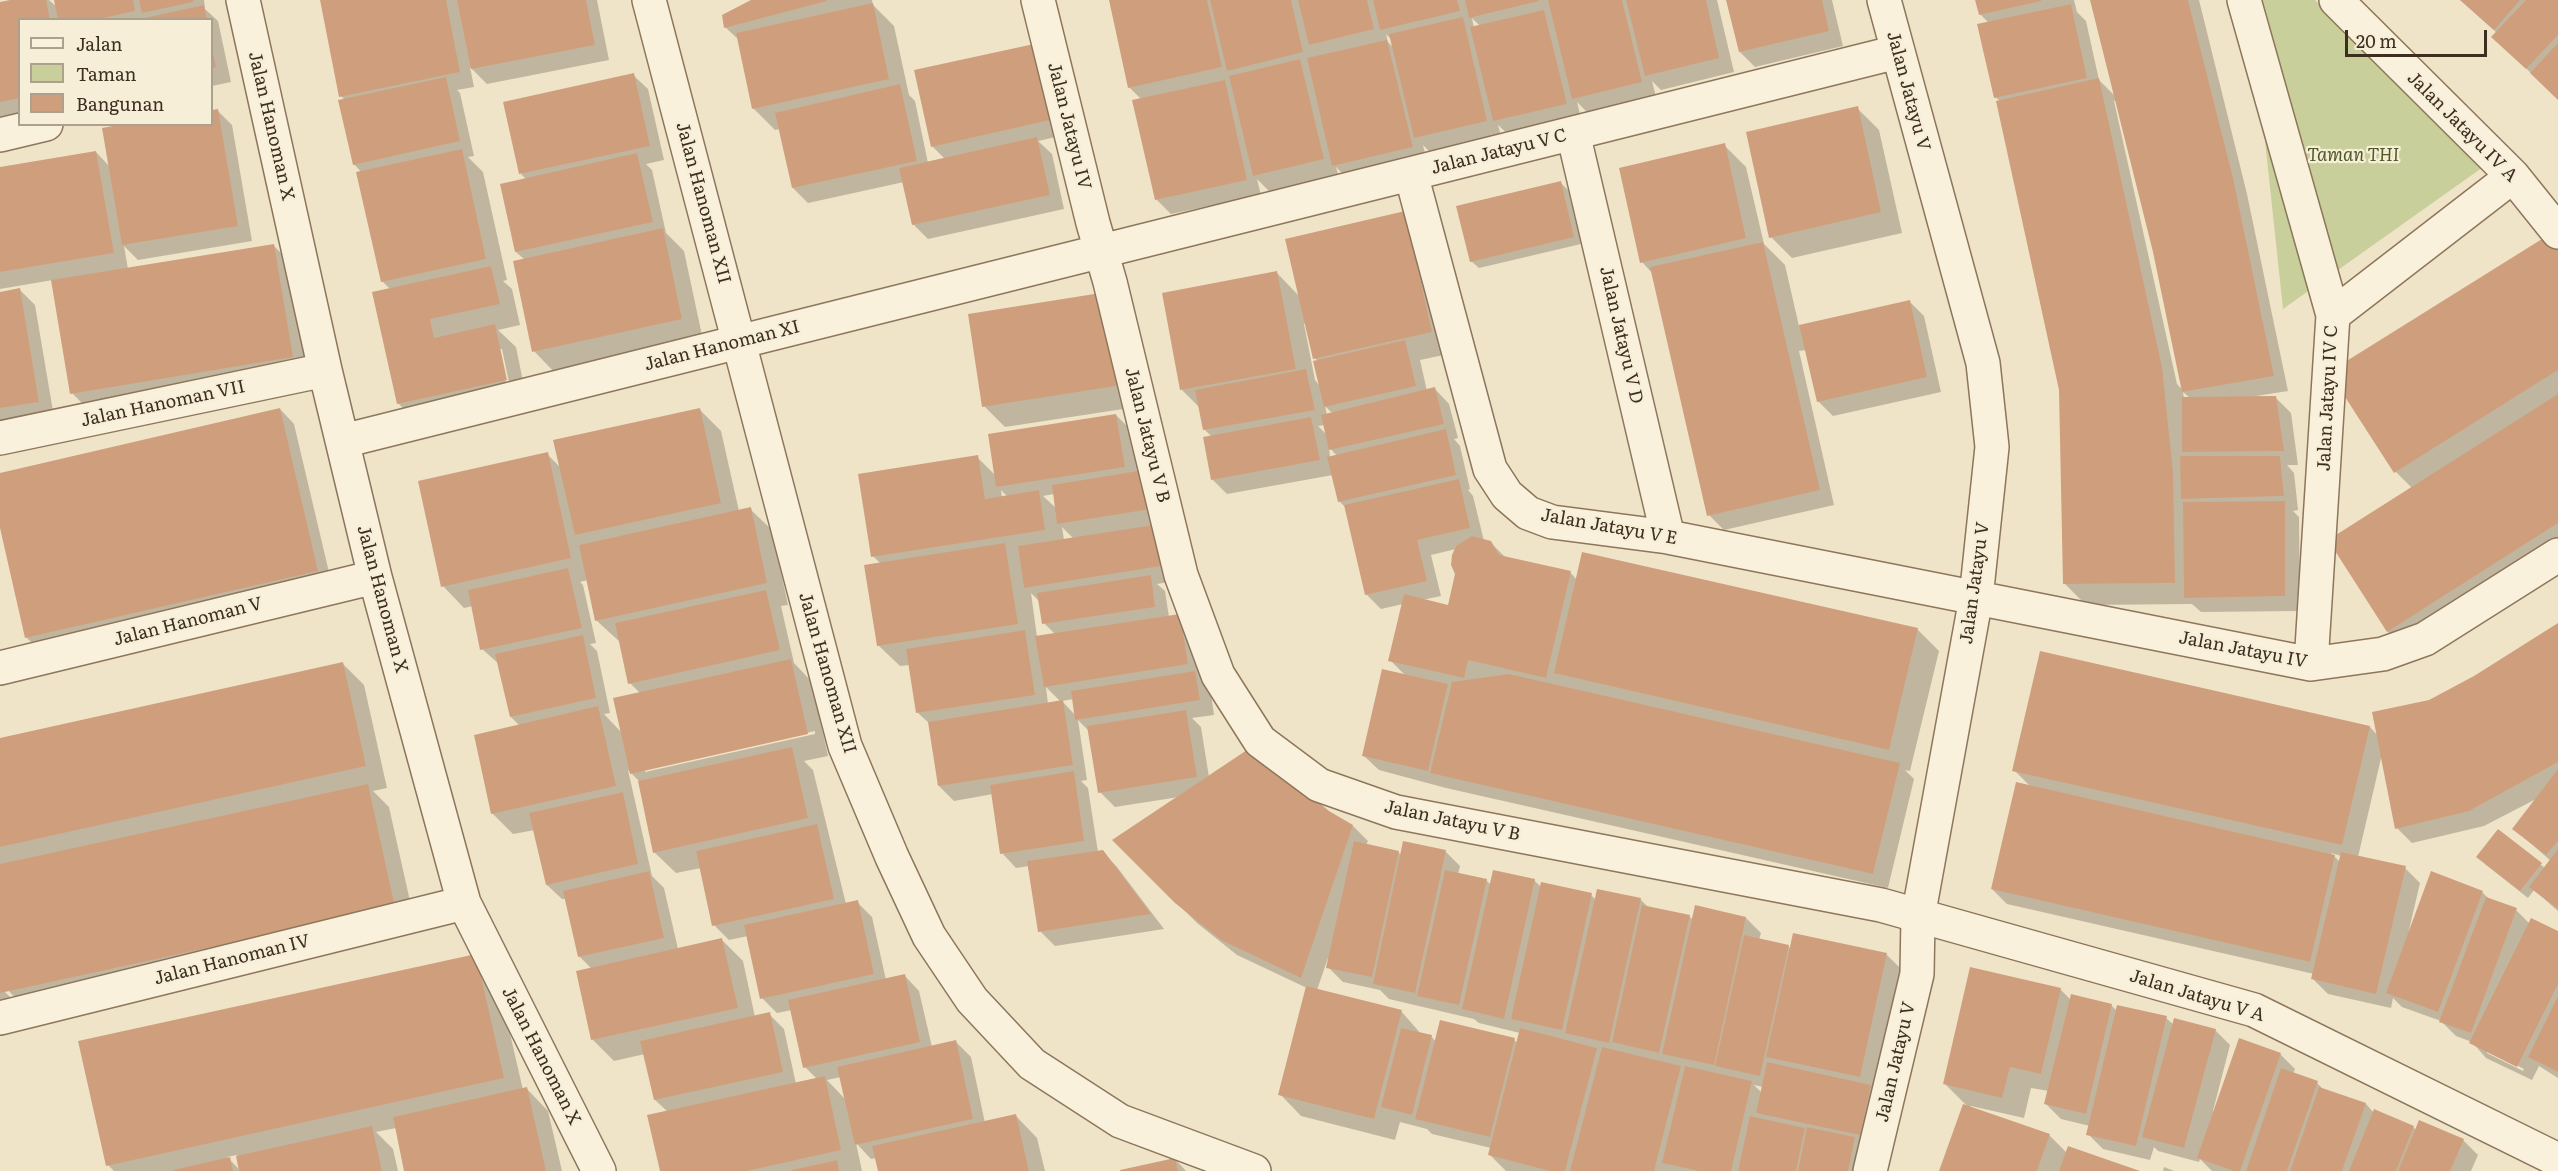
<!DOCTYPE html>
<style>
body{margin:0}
#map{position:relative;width:2558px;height:1171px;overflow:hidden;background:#f0e4c8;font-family:Literata,serif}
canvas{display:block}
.legend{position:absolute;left:18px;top:18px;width:195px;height:108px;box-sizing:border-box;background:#f7eed8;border:2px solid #ada18e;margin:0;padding:8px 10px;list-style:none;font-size:18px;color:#3d2e20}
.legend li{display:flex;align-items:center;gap:12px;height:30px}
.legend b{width:30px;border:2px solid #ada18e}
.scale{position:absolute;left:2345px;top:30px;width:142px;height:27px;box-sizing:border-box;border:3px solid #3d2e20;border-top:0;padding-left:8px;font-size:18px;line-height:21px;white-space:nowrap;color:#3d2e20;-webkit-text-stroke:4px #f7eed8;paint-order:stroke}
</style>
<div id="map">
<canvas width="2558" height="1171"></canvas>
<ul class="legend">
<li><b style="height:8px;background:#faf1dc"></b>Jalan</li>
<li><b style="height:16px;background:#c9cf9b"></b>Taman</li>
<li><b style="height:16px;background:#cf9f7d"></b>Bangunan</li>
</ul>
<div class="scale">20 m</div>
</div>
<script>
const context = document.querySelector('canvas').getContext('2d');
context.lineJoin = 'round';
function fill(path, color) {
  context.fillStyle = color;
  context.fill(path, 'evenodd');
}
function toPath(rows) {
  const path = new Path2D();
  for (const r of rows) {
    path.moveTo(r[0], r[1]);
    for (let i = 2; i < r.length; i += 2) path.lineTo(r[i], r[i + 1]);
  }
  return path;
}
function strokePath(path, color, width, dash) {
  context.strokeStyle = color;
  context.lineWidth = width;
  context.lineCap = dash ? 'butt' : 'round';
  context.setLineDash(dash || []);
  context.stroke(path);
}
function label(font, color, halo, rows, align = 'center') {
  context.font = font + ' Literata,serif';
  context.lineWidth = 4.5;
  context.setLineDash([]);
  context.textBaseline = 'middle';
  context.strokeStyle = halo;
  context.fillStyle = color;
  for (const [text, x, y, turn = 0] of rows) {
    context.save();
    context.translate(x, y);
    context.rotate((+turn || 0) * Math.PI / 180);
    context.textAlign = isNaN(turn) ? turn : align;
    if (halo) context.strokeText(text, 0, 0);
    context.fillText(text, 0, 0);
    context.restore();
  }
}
fill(toPath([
 [2250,0,2315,0,2486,165,2283,309]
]), '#c9cf9b');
fill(toPath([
 [16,0,49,0,57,7,55,0,204,0,205,9,218,21,231,82,212,86,212,20,20,20,20,116,0,120,0,3],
 [321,0,597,0,609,60,487,84,470,67,474,87,457,90,460,93,474,156,468,157,483,172,507,280,503,281,512,289,520,325,498,330,516,347,527,401,420,425,398,403,390,289,382,281,362,173,354,164,345,100,341,96],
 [498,349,502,349,510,387,507,387],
 [754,0,872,0,873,5,894,26,909,95,915,101,928,163,945,159,932,146,1033,46,1065,135,1038,141,1052,154,1064,209,928,239,913,224,904,182,808,203,793,188,780,129,775,130,754,109,739,40,725,27],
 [1110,0,1717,0,1734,72,1661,90,1652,81,1656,97,1588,113,1577,102,1581,118,1509,135,1498,125,1501,136,1430,152,1423,145,1427,162,1349,180,1336,167,1338,174,1269,191,1257,179,1261,195,1171,214,1156,199,1142,100,1129,87],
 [1472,18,1480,26,1474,28],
 [1386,34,1392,40,1394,48,1388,42],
 [1728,0,1832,0,1843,46,1755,67,1740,52],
 [1977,0,2074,0,2077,12,2086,21,2099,80,2117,98,2092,0,2199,0,2247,194,2288,391,2256,396,2276,398,2291,413,2298,465,2287,465,2294,473,2298,510,2293,511,2299,517,2300,611,2201,612,2192,604,2086,605,2065,584,2061,390,2000,101,1995,97,1989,23,1980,14],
 [2117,100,2155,251,2183,390,2177,384,2114,101],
 [2183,392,2190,398,2184,398],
 [2460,0,2558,0,2558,99,2508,51,2497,33],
 [633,75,648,89,664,160,646,164,652,170,666,233,684,251,703,340,555,373,534,351,525,260,516,252,526,179,521,174],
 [1857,108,1879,130,1902,233,1792,258,1771,237],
 [217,110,232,125,252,241,138,260,124,246,128,269,273,245,295,267,314,378,87,408,72,393,53,280,0,289,0,168,96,152,110,167,212,124,212,111],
 [1724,145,1746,167,1764,244,1785,265,1799,326,1909,301,1924,316,1941,392,1833,416,1818,401,1806,350,1799,351,1834,505,1724,530,1709,515,1653,274,1642,262],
 [1561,183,1568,190,1581,244,1479,268,1471,261],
 [1404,213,1453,353,1420,360,1427,391,1435,389,1449,404,1458,438,1454,439,1460,446,1470,489,1468,490,1473,496,1484,541,1490,542,1506,558,1570,572,1577,580,1917,629,1939,651,1910,771,1905,770,1914,779,1888,888,1446,788,1379,770,1364,756,1406,676,1390,660,1403,604,1381,609,1366,594,1347,509,1339,501,1333,475,1227,494,1212,479,1212,437,1204,429,1200,408,1182,390,1164,294,1277,273,1300,297],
 [1306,323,1315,358,1318,362,1320,386,1315,380,1304,324],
 [1325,406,1332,413,1327,415],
 [1325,425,1327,435,1318,426],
 [1329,447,1337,456,1330,457],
 [1456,549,1456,574,1449,606,1422,600,1441,596,1431,555],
 [2558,244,2558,548,2403,646,2388,632,2412,488,2396,472,2331,372],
 [20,290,35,305,54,417,0,425,0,293],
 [1107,294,1143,406,1005,427,984,406],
 [280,409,294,424,332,585,42,653,27,638,0,522,0,474],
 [699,409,721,431,739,511,750,509,772,530,788,605,781,606,794,663,812,682,828,756,804,761,813,770,846,904,857,902,872,917,886,980,905,976,919,991,932,1047,956,1042,971,1057,985,1123,1016,1116,1037,1138,1045,1171,879,1171,877,1158,871,1159,856,1143,862,1171,661,1171,668,1112,655,1100,645,1054,614,1061,593,1040,592,969,579,956,566,899,562,899,547,885,535,830,513,834,492,813,520,726,511,717,499,664,482,649,473,606,464,608,443,586,547,454,561,468],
 [588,580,597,621,620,642,630,683,640,693,622,733,604,714,610,713,597,651,590,644,596,643,583,585,580,582],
 [815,731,815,734,645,772,645,769],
 [628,770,639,781,654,852,676,873,701,868,714,925,729,940,748,936,762,998,777,1013,792,1010,805,1067,817,1079,796,1084,784,1029,769,1014,755,1017,743,961,722,940,678,949,664,888,652,876],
 [841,1077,846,1100,827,1080],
 [1116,415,1131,430,1138,473,1181,580,1157,584,1165,591,1169,617,1179,615,1210,687,1214,715,1192,718,1201,727,1209,777,1328,812,1353,826,1368,841,1366,845,1398,852,1402,856,1445,851,1460,866,1458,874,1486,880,1491,885,1534,880,1541,887,1591,895,1596,900,1640,899,1648,907,1689,916,1693,920,1746,918,1761,933,1759,940,1788,946,1791,949,1887,955,1908,976,1865,1171,1506,1171,1490,1155,1491,1148,1432,1134,1427,1129,1400,1122,1395,1140,1301,1116,1280,1094,1307,988,1237,955,1197,923,1114,840,1179,797,1115,807,1100,792,1090,732,1078,720,1087,780,1081,781,1088,788,1098,852,1102,851,1117,867,1164,929,1055,946,1040,931,1029,866,1016,868,1002,853,993,794,954,801,939,786,930,724,918,713,910,665,900,666,878,645,881,564,873,556,977,457,995,475],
 [1001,490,1008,497,1002,498],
 [1054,494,1057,509,1043,496],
 [1062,527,1074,539,1064,540],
 [1031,593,1040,602,1044,623,1055,634,1037,637],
 [1046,687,1061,702,1048,704],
 [1074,699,1076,716,1062,701],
 [1328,958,1330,959,1328,967,1343,982,1380,990,1389,999,1474,1019,1479,1023,1520,1033,1518,1043,1514,1040,1436,1042,1431,1036,1422,1035,1401,1011,1317,990],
 [1754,1085,1763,1087,1762,1093],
 [2558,625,2558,911,2534,890,2528,898,2485,864,2498,831,2545,868,2551,861,2514,829,2538,798,2484,826,2412,843,2397,828,2382,754,2358,857,2405,868,2420,883,2409,930,2482,892,2490,900,2516,910,2530,924,2558,933,2558,1078,2539,1066,2532,1080,2486,1058,2472,1042,2456,1036,2441,1021,2402,1007,2393,998,2391,1008,2328,994,2313,979,2314,974,2007,904,1992,889,2031,787,2014,770,2370,727,2378,736,2430,701,2474,678],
 [2331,853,2341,856,2340,862],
 [2487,1050,2524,1069,2523,1071,2487,1053],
 [343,664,364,685,387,788,373,791,389,807,416,928,30,1013,3,985,1,988,20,1007,0,1011,0,740],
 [476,955,497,977,523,1090,527,1089,548,1111,562,1171,406,1171,396,1128,376,1132,393,1149,398,1171,114,1171,108,1165],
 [237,1155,241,1171,227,1157],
 [2060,989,2071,1000,2111,1005,2117,1011,2166,1018,2174,1025,2215,1030,2230,1045,2213,1111,2215,1112,2280,1054,2295,1069,2293,1074,2317,1083,2325,1091,2366,1104,2374,1113,2413,1127,2416,1130,2463,1140,2478,1155,2471,1171,2212,1171,2200,1159,2199,1162,2158,1151,2154,1147,2150,1160,2103,1149,2088,1134,2090,1126,2061,1119,2046,1104,2049,1091,2031,1088,2024,1118,1971,1106,1970,1108,2049,1135,2067,1153,2137,1171,1941,1171,1969,1108,1945,1084],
 [1175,1159,1186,1171,1123,1171],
 [2164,1167,2174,1171,2163,1171]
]), '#0003');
fill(toPath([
 [10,0,46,0,50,20,20,20,20,98,0,102,0,2],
 [54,0,133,0,135,11,94,20,58,20],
 [139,0,193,0,193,2,142,13],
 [320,0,446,0,460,72,339,97],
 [457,0,586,0,595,45,471,69],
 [751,0,826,0,827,1,724,28,722,15],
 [1109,0,1207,0,1222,67,1128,88],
 [1210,0,1291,0,1303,52,1227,71],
 [1298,0,1367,0,1374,29,1309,45],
 [1373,0,1457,0,1460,11,1380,30],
 [1465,0,1539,0,1539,1,1469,18],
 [1548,0,1622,0,1642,82,1572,99],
 [1626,0,1706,0,1719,58,1645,76],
 [1726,0,1822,0,1829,31,1739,52],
 [1975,0,2041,0,2041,1,1979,15],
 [2090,0,2188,0,2233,178,2274,376,2182,392,2153,252],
 [2460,0,2520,0,2494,30],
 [2526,0,2558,0,2558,35,2526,69,2491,37],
 [873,3,889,79,752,109,736,33],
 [2071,4,2087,78,1994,98,1977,24],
 [204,5,207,20,140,20,140,19],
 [1544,10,1567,104,1493,121,1470,27],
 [1463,17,1487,121,1414,138,1389,34],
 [1387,40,1413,147,1332,166,1307,58],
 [2558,43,2558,100,2530,73],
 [1034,44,1050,120,931,147,914,70],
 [212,48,216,67,212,68],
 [1300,59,1324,159,1253,176,1229,76],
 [634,73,650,146,519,174,503,102],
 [446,77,460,141,353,165,338,100],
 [2099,78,2162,367,2173,472,2175,583,2063,584,2059,390,1996,101],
 [1225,80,1247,180,1155,200,1132,100],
 [900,84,917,161,792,188,775,113],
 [1858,106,1881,212,1769,238,1746,132],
 [218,109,238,226,122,245,102,128,123,124,212,124,212,110],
 [1037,137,1050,195,912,225,899,168],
 [1725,143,1746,238,1640,263,1619,168],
 [462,149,486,259,381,282,356,172],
 [96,151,114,253,0,272,0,167],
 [637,153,653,222,515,252,500,184],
 [1561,181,1574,237,1470,262,1456,206],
 [1405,211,1432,332,1313,359,1285,239],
 [663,228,682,319,532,352,513,261],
 [2550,234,2558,246,2558,370,2394,473,2329,372],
 [1763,242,1820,490,1707,516,1650,267],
 [274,244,293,357,70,394,51,280],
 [491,266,500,304,430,319,434,338,495,324,507,380,397,404,372,292],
 [1277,271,1296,369,1180,390,1162,293],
 [20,288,39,402,0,408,0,292],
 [1107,292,1122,385,982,407,968,314],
 [1910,300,1927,377,1817,402,1799,325],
 [1405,340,1416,386,1324,407,1313,361],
 [1306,369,1315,410,1203,430,1195,390],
 [1435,387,1444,424,1329,450,1321,415],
 [2558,394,2558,523,2387,632,2328,540],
 [2276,396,2284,451,2182,452,2182,397],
 [280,408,318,571,25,638,0,528,0,473],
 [700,408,721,503,575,535,553,440],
 [1116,414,1125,467,996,487,988,434],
 [1311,417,1320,460,1211,480,1203,437],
 [1446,429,1456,475,1338,502,1327,457],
 [548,452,571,558,441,587,418,481],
 [978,455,985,499,1039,490,1045,530,871,557,858,474],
 [2180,456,2280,456,2284,496,2181,499],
 [1144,470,1151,509,1057,524,1052,485],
 [1459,479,1470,528,1417,540,1427,581,1365,595,1344,505],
 [2285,501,2285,596,2184,598,2183,502],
 [751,507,767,583,595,621,579,545],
 [1160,524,1167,565,1024,588,1018,546],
 [1472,536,1491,541,1499,555,1571,571,1546,678,1468,660,1464,678,1388,661,1404,594,1448,605,1455,574,1451,565,1452,555,1456,546],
 [1005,543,1018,624,877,646,864,565],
 [1582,552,1918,628,1889,750,1554,673],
 [568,568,582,628,480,650,468,590],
 [1151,575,1155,607,1042,624,1037,593],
 [766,590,780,650,628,684,615,623],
 [1180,614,1188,664,1044,687,1035,636],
 [2558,623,2558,762,2469,811,2395,829,2372,712,2429,700,2474,676],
 [1025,630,1035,695,916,713,906,649],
 [583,635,596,698,510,717,495,654],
 [2040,651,2370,726,2342,845,2012,771],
 [791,659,808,734,630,774,613,698],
 [343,662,366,766,0,847,0,738],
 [1382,669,1448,684,1428,771,1362,756],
 [1195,671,1200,700,1075,720,1071,691],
 [1509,674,1900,763,1873,874,1430,773,1452,682],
 [1063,700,1073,765,938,786,928,722],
 [598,706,616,786,491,814,474,735],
 [1186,710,1197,777,1098,793,1087,726],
 [792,747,808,818,653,853,638,781],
 [1247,750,1284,774,1329,811,1353,825,1301,978,1221,940,1175,903,1112,840],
 [2558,769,2558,841,2546,855,2512,829],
 [1074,771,1084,841,1000,854,990,785],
 [2016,782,2335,855,2310,962,1991,889],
 [368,784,395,907,0,993,0,864],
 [623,792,638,864,546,885,529,813],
 [817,824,834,899,712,926,696,851],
 [2498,829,2542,863,2520,891,2476,857],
 [1354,841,1399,851,1372,977,1326,968],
 [1403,841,1446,850,1415,993,1373,984],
 [2558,849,2558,909,2529,887],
 [1103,850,1151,914,1038,932,1027,861],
 [2341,852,2406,866,2376,994,2311,979],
 [1445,870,1487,879,1459,1005,1417,996],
 [1493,870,1535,879,1504,1019,1462,1009],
 [649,871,664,938,578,957,563,891],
 [2431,871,2483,891,2438,1012,2386,993],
 [1541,882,1592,893,1562,1030,1511,1019],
 [1597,889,1641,898,1609,1043,1565,1033],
 [2486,897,2517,908,2471,1033,2439,1022],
 [858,900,874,974,760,999,744,925],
 [1642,905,1690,915,1659,1053,1612,1042],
 [1695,905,1746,917,1714,1065,1662,1054],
 [2531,918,2558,931,2558,984,2517,1067,2469,1043],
 [1793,933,1887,953,1860,1077,1766,1057],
 [1744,935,1789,945,1760,1076,1715,1066],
 [722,938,738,1008,591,1040,576,971],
 [476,954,504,1078,106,1166,78,1041],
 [1970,967,2061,988,2041,1074,2010,1067,2002,1098,1943,1084],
 [905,974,920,1042,803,1068,788,1000],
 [1306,986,1402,1010,1374,1119,1278,1095],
 [2071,994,2112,1004,2086,1114,2044,1104],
 [2558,996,2558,1072,2528,1057],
 [2117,1005,2167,1016,2136,1146,2086,1135],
 [770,1012,783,1072,654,1100,640,1041],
 [2174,1018,2216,1029,2184,1148,2142,1137],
 [1440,1020,1515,1038,1490,1137,1415,1119],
 [1401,1028,1432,1035,1412,1115,1381,1107],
 [1520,1028,1597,1048,1565,1171,1550,1171,1488,1155],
 [2239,1038,2281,1053,2240,1171,2234,1171,2197,1158],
 [956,1040,973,1119,855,1145,837,1067],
 [1602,1047,1681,1066,1654,1171,1570,1171],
 [1767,1062,1871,1085,1860,1135,1756,1113],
 [1685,1066,1752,1081,1731,1171,1699,1171,1662,1163],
 [2281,1068,2318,1081,2287,1171,2246,1171],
 [825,1076,841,1150,747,1171,660,1171,647,1115],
 [527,1087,546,1171,404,1171,393,1117],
 [2319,1087,2366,1103,2342,1171,2290,1171],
 [1963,1104,2050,1134,2037,1171,1939,1171],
 [2374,1109,2414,1126,2396,1171,2349,1171],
 [1016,1114,1029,1171,878,1171,872,1146],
 [1750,1116,1805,1128,1796,1171,1738,1171],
 [2419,1120,2464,1139,2450,1171,2398,1171],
 [372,1126,382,1171,239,1171,236,1156],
 [1807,1127,1855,1137,1848,1171,1798,1171],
 [2068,1146,2140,1171,2059,1171],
 [230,1157,233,1171,173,1171,173,1170],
 [1175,1158,1178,1171,1120,1171,1120,1170],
 [837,1160,839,1171,792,1171,792,1170]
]), '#cf9f7d');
const minor = toPath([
 [243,0,325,370,375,577,464,903,599,1171],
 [649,0,845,746,892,857,929,936,972,1000,1032,1064,1120,1121,1254,1171],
 [1038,0,1093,223,1110,282,1181,575,1218,675,1260,741,1319,785,1396,812,1881,905,2254,1010,2558,1160],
 [2244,0,2333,315,2311,664],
 [2336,0,2513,176,2558,232],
 [1573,133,1668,537],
 [0,135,46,124],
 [1411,174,1490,469,1507,495,1528,513,1552,522,1668,537,2311,664,2383,654,2425,639,2558,555],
 [2333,315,2513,176],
 [0,438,325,370],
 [343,441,1897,52],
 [0,668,375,577],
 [0,1018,464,903],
 [1870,1171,1917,974,1918,917,1976,598,1992,447,1983,363,1884,0]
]);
strokePath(minor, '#8d765c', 36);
strokePath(minor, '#faf1dc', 33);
label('18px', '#3d2e20', '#f7eed8', [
 ["Jalan Jatayu V",1908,91,75],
 ["Jalan Hanoman X",271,126,77],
 ["Jalan Jatayu IV",1069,126,76],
 ["Jalan Jatayu IV A",2462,127,45],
 ["Jalan Jatayu V C",1499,152,-14],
 ["Jalan Hanoman XII",703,203,75],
 ["Jalan Jatayu V D",1621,335,77],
 ["Jalan Hanoman XI",722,346,-14],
 ["Jalan Jatayu IV C",2328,398,-87],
 ["Jalan Hanoman VII",163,404,-12],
 ["Jalan Jatayu V B",1147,435,76],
 ["Jalan Jatayu V E",1609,527,10],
 ["Jalan Jatayu V",1975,583,-82],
 ["Jalan Hanoman X",382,599,75],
 ["Jalan Hanoman V",188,622,-14],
 ["Jalan Jatayu IV",2243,650,11],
 ["Jalan Hanoman XII",827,673,74],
 ["Jalan Jatayu V B",1452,821,12],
 ["Jalan Hanoman IV",232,960,-14],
 ["Jalan Jatayu V A",2197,996,17],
 ["Jalan Hanoman X",541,1056,63],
 ["Jalan Jatayu V",1896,1062,-77]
]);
label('italic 18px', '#4d5a26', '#f7eed8', [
 ["Taman THI",2353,156]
]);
</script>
